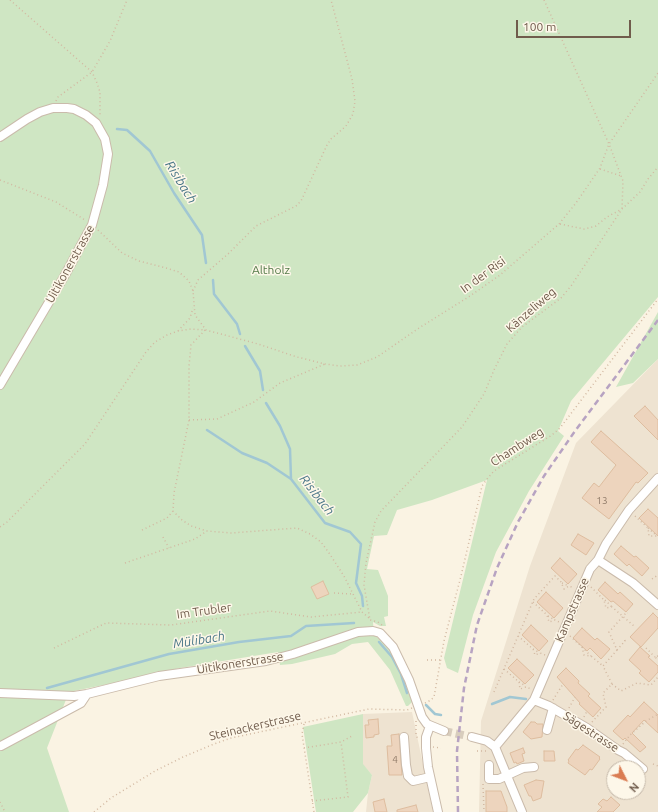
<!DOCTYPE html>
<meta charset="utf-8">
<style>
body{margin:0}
#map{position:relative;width:658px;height:812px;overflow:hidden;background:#faf3e3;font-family:Ubuntu,sans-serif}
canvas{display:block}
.north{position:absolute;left:606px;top:760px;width:40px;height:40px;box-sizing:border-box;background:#fdf7e9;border:1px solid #c5b9aa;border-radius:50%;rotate:132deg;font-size:11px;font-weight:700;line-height:16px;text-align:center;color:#705c4c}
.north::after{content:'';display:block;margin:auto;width:14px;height:18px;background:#da7c52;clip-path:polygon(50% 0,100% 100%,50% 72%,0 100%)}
.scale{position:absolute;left:516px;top:20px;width:115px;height:18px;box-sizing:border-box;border:2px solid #705c4c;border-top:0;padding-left:5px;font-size:12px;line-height:14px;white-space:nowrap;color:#705c4c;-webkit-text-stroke:3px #fdf7e9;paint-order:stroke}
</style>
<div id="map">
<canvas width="658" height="812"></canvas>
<div class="north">N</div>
<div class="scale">100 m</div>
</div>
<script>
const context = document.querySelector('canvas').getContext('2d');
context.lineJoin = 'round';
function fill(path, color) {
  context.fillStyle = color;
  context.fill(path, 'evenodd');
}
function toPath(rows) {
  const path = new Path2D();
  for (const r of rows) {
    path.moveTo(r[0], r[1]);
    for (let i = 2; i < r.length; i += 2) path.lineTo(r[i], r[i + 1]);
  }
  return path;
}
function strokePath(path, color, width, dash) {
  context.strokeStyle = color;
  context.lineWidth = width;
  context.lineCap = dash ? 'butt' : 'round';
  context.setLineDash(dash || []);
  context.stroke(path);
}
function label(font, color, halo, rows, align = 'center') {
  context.font = font + ' Ubuntu,sans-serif';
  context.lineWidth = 3;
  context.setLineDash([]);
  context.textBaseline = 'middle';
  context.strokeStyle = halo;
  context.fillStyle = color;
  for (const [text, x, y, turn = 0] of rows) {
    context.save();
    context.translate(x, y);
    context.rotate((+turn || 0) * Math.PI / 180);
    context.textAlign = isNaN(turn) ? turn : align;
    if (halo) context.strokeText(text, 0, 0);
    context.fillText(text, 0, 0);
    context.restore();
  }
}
fill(toPath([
 [658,359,658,812,479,812,481,721,530,566,576,443],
 [614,768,638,768,638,792,614,792],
 [412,712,433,812,366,812,368,793,372,775,363,765,363,714]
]), '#eee3d1');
fill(toPath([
 [0,0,658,0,658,297,571,401,558,431,564,436,529,491,496,552,473,615,458,673,447,668,444,658,487,480,432,500,397,510,387,535,374,536,367,569,378,570,388,596,388,616,384,617,386,626,380,626,373,622,374,635,385,643,396,658,412,702,408,706,406,706,390,670,368,642,352,644,335,654,292,664,280,665,278,652,180,668,143,677,69,692,47,748,69,812,0,812],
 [658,312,658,359,633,383,616,387],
 [363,714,363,764,372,775,368,793,353,812,316,812,303,727]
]), '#cfe6c3');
strokePath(toPath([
 [117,129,127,130,150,151,174,193,202,235,206,263],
 [213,280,214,294,237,324,240,334],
 [245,346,260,371,263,390],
 [266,403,280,426,290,449,291,479,325,523,350,532,361,544,356,583,362,596,363,606],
 [207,430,242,453,267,463,291,479],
 [379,642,392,657,401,674,407,693],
 [47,688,169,654,239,642,291,636,306,626,354,623],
 [492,704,510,697,526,699],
 [426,705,435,714,441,715]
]), '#a1c7d3', 2.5);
const building = toPath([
 [645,406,658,420,658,440,634,416,645,406],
 [601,431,648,473,638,483,636,482,609,519,582,498,594,483,599,487,616,465,591,442,601,431],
 [648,509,658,518,658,536,639,518,648,509],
 [578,534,594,543,586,555,571,545,578,534],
 [621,546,634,557,636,556,649,568,642,576,629,564,627,566,614,554,621,546],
 [560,558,577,574,568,584,551,568,560,558],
 [323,581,329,594,317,599,311,587,323,581],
 [605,582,618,594,620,592,633,604,626,612,613,601,611,602,598,590,605,582],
 [546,592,563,608,554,618,537,602,546,592],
 [653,613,658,618,658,628,641,647,630,637,653,613],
 [531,625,548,641,539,651,522,635,531,625],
 [582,628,595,640,597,638,610,649,601,659,590,648,587,651,573,638,582,628],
 [640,647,650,656,648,657,658,666,658,672,649,682,639,673,641,671,629,660,640,647],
 [517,659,534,675,525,684,508,668,517,659],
 [566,668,579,681,578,683,590,694,588,696,601,708,593,717,579,704,580,703,557,677,566,668],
 [644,702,658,715,658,733,644,720,632,733,646,747,640,752,625,738,623,740,613,731,628,715,630,717,644,702],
 [378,719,379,734,374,735,374,737,366,738,365,725,369,725,368,720,378,719],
 [531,722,535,722,537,724,543,724,542,737,531,739,523,732,531,722],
 [399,734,402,775,389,775,387,746,392,746,391,735,399,734],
 [583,745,600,757,599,758,600,759,592,770,590,769,585,775,568,763,569,761,568,760,576,749,578,750,583,745],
 [523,748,525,753,522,754,524,761,517,764,516,762,514,763,510,753,523,748],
 [544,751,554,751,555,761,544,761,544,751],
 [536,780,544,781,541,798,533,801,531,796,529,796,524,785,536,780],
 [486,791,501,791,507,807,507,812,486,812,486,791],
 [611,797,620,805,613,812,597,812,602,807,598,804,603,799,607,801,611,797],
 [384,799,387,812,375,812,373,802,384,799],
 [416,805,418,812,397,812,397,810,416,805]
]);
fill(building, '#edd4bd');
strokePath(building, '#debd9f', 1);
strokePath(toPath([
 [444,731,472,737]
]), '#d8cdbd', 8, [8, 4]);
const minor = toPath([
 [0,137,27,119,40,112,53,108,67,108,74,109,86,115,96,123,105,139,108,154,103,185,92,225,65,275,0,385],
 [598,560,633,583,658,605],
 [0,693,74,696,87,694,159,676,266,661,293,654,358,632,373,631,380,633,393,647,409,680,422,717,427,724,444,731],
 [534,700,549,706,587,728,618,750,624,753,643,769],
 [430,726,426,737,426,748,428,767,438,812],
 [547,730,553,708],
 [404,737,406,765,408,776,413,781,430,777],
 [472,737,487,741,495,747,522,812],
 [1,746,81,703,87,694],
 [495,747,534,700,590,569,598,560,606,544,629,510,658,478],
 [489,765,489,779,499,779,523,768,534,767]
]);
strokePath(minor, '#cabbab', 10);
strokePath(toPath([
 [10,0,92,72,97,83,100,92,100,115],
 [544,0,609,144,623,181,622,209],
 [56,101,58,97,92,72,110,41,127,0],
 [600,169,621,176],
 [0,180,56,202,85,220],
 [560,224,584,229,596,226,607,217,620,210],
 [98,230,122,253,139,261,166,268,179,272,189,281,193,291,195,315,206,330],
 [193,291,198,280,228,254,256,226,296,206,301,201,327,145,331,139,346,126,353,114,355,101,352,79,331,0],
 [205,330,191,345,189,366,189,420,174,493,173,511,182,520,191,526,207,531,231,533,297,528,310,534,321,542,329,553,344,576,362,612,370,619],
 [178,331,190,318,193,308],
 [189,420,217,419,254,402,280,383,325,364],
 [635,516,648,528,649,536,657,536,658,537],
 [0,527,7,522,85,444,146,352,155,342,167,335,178,331,191,329,206,330,258,344,297,357,325,364,340,366,357,365,377,357,419,328,470,296,500,275,559,224,576,203,600,168,609,144,658,73],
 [648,528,657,536],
 [142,530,167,518,173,511],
 [163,537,169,548],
 [125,563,195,539,207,531],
 [652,579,658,575],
 [562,583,569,586],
 [591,587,604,600,606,608,612,607,634,626],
 [334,593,353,594],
 [605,600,612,607],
 [533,602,547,615,549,622,555,620,559,622],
 [548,616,555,620],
 [382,625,378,622,370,620,364,585,366,563,375,522,381,511,462,427,484,394,494,370,507,344,522,327,561,298,571,286,622,209,640,192,648,179,658,167],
 [518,636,533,649,535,655,540,653,545,655],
 [570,636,582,647,584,655,591,656,603,666],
 [582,647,591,656],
 [54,648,106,623,171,625,270,611,311,617,362,612],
 [646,648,655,657],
 [533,649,540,653],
 [617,650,625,641,624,638],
 [658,656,655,657,658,660],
 [427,660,440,660],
 [504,669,519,682,520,689,526,687,531,689],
 [519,682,526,686],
 [612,684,621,691,637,683,651,685,658,677],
 [494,692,534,599,555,576,561,582,564,589,569,586,574,588],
 [553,700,563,684],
 [425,703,431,700,434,697,444,641,461,576,482,486,487,479,494,471,552,435,560,428,658,299],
 [569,708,575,697],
 [584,717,587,711],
 [416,721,416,735,418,739],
 [592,722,606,707,603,693,612,684,603,666,617,650,609,632,626,613,628,613],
 [304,724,302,734,314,812],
 [623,744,630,735,646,721,658,714],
 [433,747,441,748],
 [304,748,341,742,352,736],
 [477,751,486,751],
 [653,764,658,766],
 [483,784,484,812],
 [312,801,348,797,341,742],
 [0,802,5,812],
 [94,812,111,798,155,771,183,757,214,744,231,738,369,709,407,710,412,708]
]), '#d2b8a1', 1.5, [1, 3]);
strokePath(minor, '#fff', 8);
strokePath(toPath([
 [458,812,457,751,464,688,477,625,497,568,518,522,544,476,575,431,658,320]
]), '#b7a3c2', 2.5, [6, 4]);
label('10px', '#8f7a68', null, [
 ["13",602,501],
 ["4",395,760]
]);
label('12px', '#705c4c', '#fdf7e9', [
 ["Uitikonerstrasse",70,264,-61],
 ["In der Risi",483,275,-36],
 ["Känzeliweg",531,310,-41],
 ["Chambweg",517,447,-33],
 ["Kampstrasse",572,610,-67],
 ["Im Trubler",204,611,-8],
 ["Uitikonerstrasse",240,663,-9],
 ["Steinackerstrasse",255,726,-13],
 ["Sägestrasse",591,732,33]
]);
label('12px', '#537a48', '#fdf7e9', [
 ["Altholz",271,270]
]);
label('italic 13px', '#4b7889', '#fdf7e9', [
 ["Risibach",181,182,58],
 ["Risibach",317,495,52],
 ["Mülibach",199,640,-9]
]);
</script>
